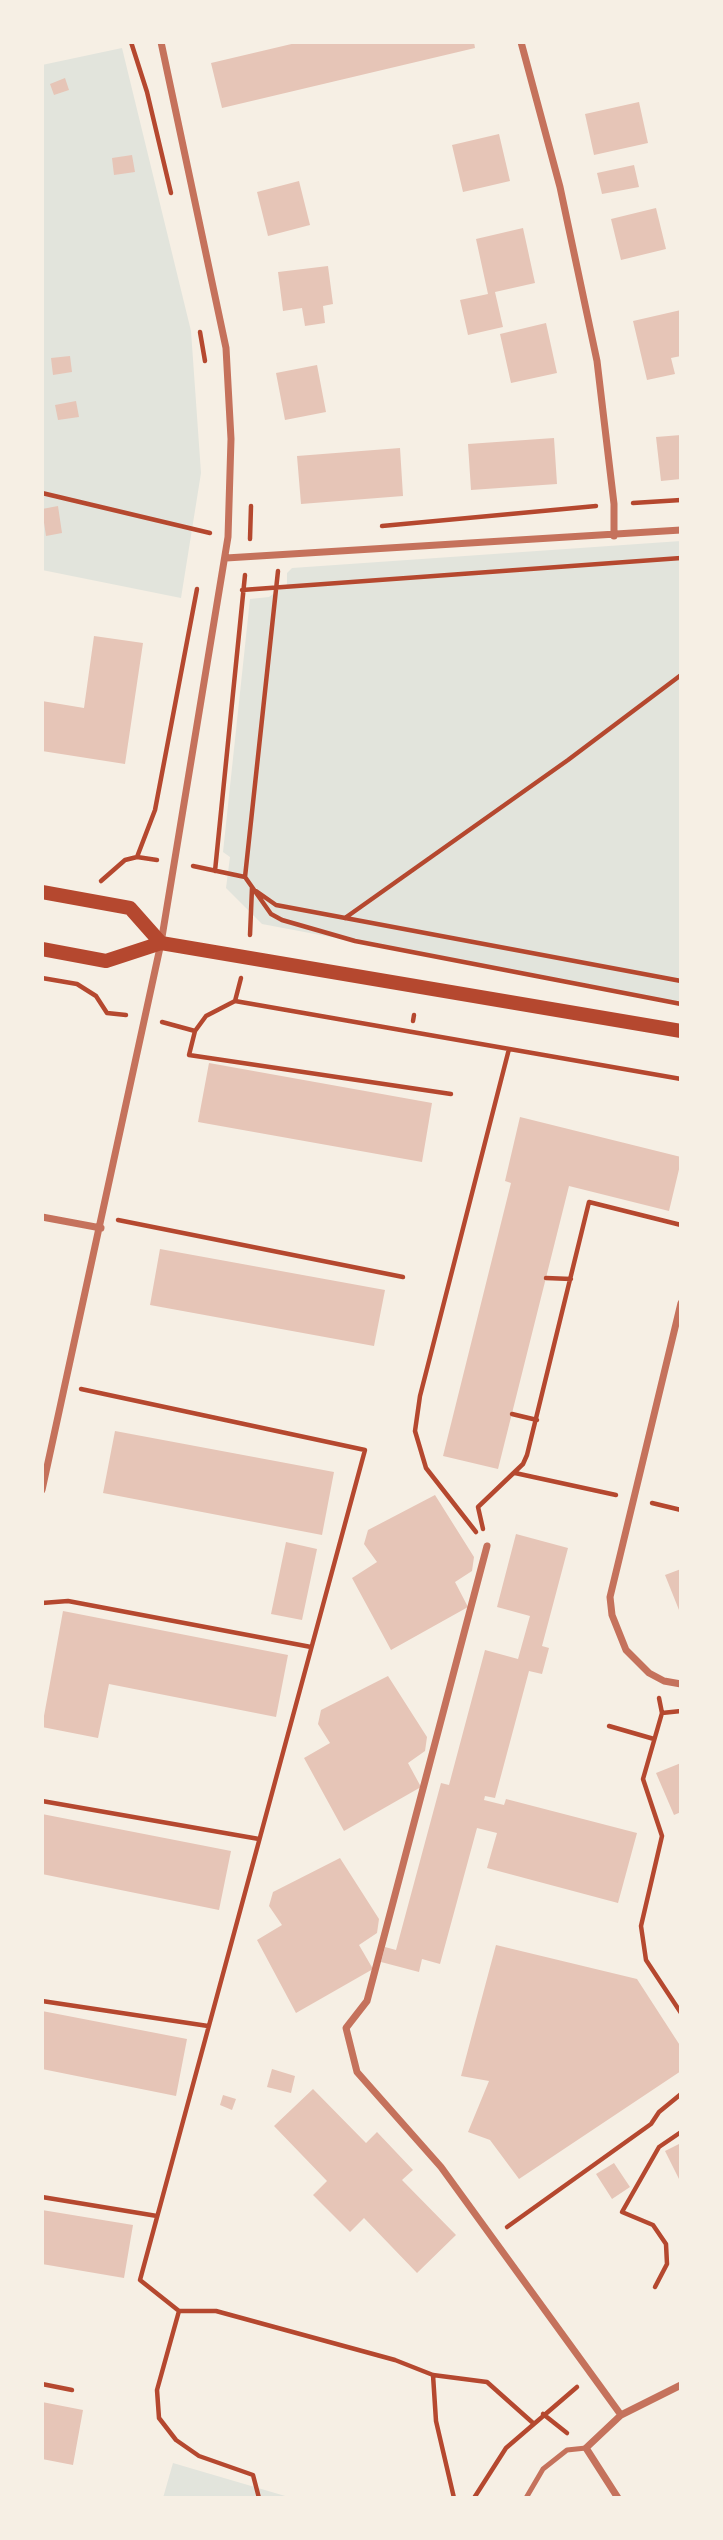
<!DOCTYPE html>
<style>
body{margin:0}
#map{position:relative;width:723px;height:2540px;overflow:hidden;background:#f6efe4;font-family:Mulish,sans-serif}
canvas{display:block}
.frame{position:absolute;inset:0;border:44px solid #f6efe4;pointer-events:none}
</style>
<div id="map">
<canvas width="723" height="2540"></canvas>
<div class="frame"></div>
</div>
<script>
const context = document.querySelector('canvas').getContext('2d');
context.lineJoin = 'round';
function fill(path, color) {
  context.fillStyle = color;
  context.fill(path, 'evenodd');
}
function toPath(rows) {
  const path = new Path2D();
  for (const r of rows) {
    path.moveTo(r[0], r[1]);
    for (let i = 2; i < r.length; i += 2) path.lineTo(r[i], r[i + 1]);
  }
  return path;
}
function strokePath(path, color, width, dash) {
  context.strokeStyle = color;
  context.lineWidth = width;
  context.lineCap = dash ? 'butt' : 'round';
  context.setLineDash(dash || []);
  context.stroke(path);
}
fill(toPath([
 [122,48,191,331,201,473,181,598,42,570,42,65],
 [681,541,681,1003,262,924,226,888,230,857,223,852,250,599,269,597,287,584,287,573,292,568],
 [173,2463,292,2498,163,2498]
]), '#e2e4dc');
fill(toPath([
 [300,42,474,42,475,48,222,108,211,63],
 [65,78,69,90,54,95,50,84],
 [639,102,648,143,594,155,585,114],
 [499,134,510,181,463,192,452,145],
 [132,155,135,172,114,175,112,158],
 [634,165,639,187,602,194,597,173],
 [299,181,310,225,268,236,257,192],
 [656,208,666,249,621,260,611,219],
 [523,228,535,283,495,292,503,327,468,335,460,300,488,294,476,239],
 [328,266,333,304,323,306,325,323,305,326,302,308,283,311,278,272],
 [681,310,681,356,671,358,675,374,647,380,633,321],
 [546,323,557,373,511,383,500,334],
 [70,356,72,372,53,375,51,358],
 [317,365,326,412,285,420,276,373],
 [76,401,79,417,58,420,55,405],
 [681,435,681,479,661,481,656,437],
 [554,438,557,484,471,490,468,444],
 [400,448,403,496,301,504,297,456],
 [58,506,62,533,46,536,42,509],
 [94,636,143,643,125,764,42,751,42,701,84,708],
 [209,1063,432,1103,422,1162,198,1122],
 [520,1117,681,1157,681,1161,669,1211,569,1186,498,1469,443,1456,511,1183,505,1181],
 [160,1249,385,1290,374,1346,150,1305],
 [115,1431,334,1472,322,1535,103,1493],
 [435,1495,474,1557,472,1571,455,1582,468,1607,391,1650,352,1578,377,1562,364,1544,368,1530],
 [516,1534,568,1548,542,1646,549,1648,542,1674,529,1671,495,1798,485,1796,484,1800,504,1805,506,1799,637,1833,618,1903,487,1868,497,1833,477,1828,440,1964,422,1959,419,1972,381,1962,385,1947,396,1950,441,1783,449,1785,485,1650,518,1659,530,1616,497,1607],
 [286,1542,317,1549,302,1620,271,1614],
 [681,1569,681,1615,665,1575],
 [63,1611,288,1655,276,1717,109,1684,98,1738,42,1727],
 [388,1676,427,1737,425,1751,408,1763,421,1787,344,1831,304,1758,330,1743,318,1724,321,1710],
 [681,1763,681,1812,674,1815,656,1773],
 [42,1814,231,1851,219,1910,42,1874],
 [340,1858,379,1919,377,1933,359,1945,373,1969,296,2013,257,1940,282,1925,269,1906,273,1892],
 [496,1945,637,1979,681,2047,681,2071,519,2179,490,2140,468,2132,489,2081,461,2076],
 [42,2011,187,2039,176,2096,42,2069],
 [272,2069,295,2076,291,2093,267,2087],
 [313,2089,366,2143,377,2132,413,2170,402,2180,456,2235,417,2273,364,2218,350,2232,313,2195,327,2181,274,2126],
 [223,2095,236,2099,232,2110,220,2105],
 [681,2143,681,2183,665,2151],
 [614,2163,630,2187,612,2199,596,2174],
 [42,2210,133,2225,124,2278,42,2264],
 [42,2402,83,2410,73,2465,42,2459]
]), '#e6c5b7');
strokePath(toPath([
 [131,42,147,92,171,193],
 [200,332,205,361],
 [42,493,210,533],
 [633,503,681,500],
 [382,526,596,506],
 [250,539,251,506],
 [242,590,681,558],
 [137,857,155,810,197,589],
 [193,866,245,877,271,914,282,920,355,941,681,1004],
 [215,871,245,575],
 [245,877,278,571],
 [101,881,125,860,137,857,157,860],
 [256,891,276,905,681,981],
 [345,918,568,760,681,675],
 [250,935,252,888],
 [42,978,77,984,96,996,107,1013,126,1015],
 [235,1001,241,978],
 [413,1021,414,1015],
 [162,1022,195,1031,206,1016,235,1001,681,1079],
 [195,1031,189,1055,451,1094],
 [118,1220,403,1277],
 [546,1278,571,1279],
 [81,1389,365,1450,140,2280,179,2311],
 [512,1414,537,1420],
 [515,1473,616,1495],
 [652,1503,681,1510],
 [483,1529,478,1507,523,1464,527,1455,589,1202,681,1225],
 [476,1532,426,1468,415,1431,420,1396,509,1049],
 [42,1603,68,1601,311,1647],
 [659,1698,662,1713,643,1779,662,1836,641,1926,646,1960,681,2013],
 [662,1713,681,1711],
 [609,1726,654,1739],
 [42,1801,259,1839],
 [42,2001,208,2026],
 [42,2197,157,2216],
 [507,2227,651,2124,659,2112,681,2094],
 [655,2287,667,2264,666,2244,653,2225,622,2212,659,2147,681,2132],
 [433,2375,436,2421,454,2498],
 [42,2384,72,2390],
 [543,2414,567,2433],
 [259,2498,253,2475,199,2456,176,2440,159,2418,157,2390,179,2311,216,2311,395,2360,433,2375,487,2382,533,2423],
 [474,2498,506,2448,577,2387]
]), '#b5482f', 4.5);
strokePath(toPath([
 [526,2498,543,2469,567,2450,586,2448]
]), '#c5725c', 5);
strokePath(toPath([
 [521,42,560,187,597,361,614,504,614,536],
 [226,558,681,530],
 [42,1217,101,1228],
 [681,1303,610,1597,612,1615,626,1650,649,1673,664,1681,681,1684],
 [42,1490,161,943,228,537,231,439,226,348,161,42],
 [487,1546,367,2001,346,2028,357,2072,441,2167,621,2415],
 [618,2498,586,2448,621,2415,681,2385]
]), '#c5725c', 7);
strokePath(toPath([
 [42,892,130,908,161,943],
 [42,949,106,961,161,943,681,1031]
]), '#b5482f', 14);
</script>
